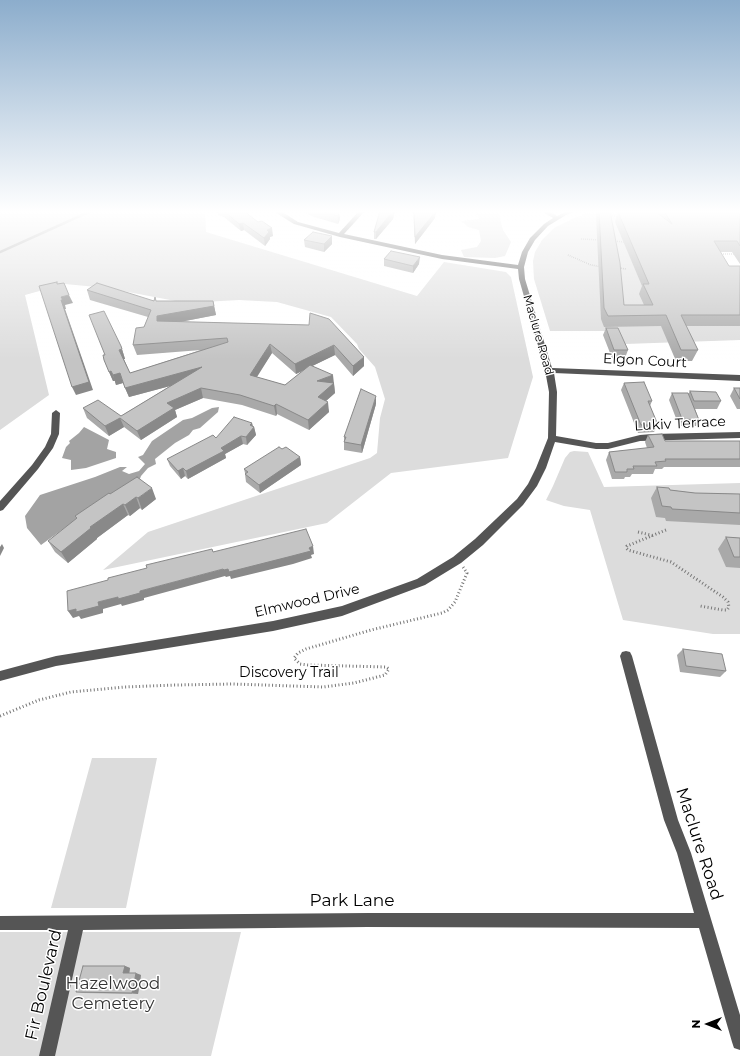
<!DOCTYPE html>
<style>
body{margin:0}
#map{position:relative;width:740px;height:1056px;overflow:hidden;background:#fff;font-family:Montserrat,sans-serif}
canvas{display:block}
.north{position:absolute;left:688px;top:1004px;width:40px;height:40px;-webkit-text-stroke:3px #fff;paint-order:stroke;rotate:270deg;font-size:11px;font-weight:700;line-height:16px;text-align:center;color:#000}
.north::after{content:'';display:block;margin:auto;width:14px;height:18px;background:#000;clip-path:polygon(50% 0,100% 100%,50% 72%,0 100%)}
</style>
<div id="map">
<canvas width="740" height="1056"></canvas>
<div class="north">N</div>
</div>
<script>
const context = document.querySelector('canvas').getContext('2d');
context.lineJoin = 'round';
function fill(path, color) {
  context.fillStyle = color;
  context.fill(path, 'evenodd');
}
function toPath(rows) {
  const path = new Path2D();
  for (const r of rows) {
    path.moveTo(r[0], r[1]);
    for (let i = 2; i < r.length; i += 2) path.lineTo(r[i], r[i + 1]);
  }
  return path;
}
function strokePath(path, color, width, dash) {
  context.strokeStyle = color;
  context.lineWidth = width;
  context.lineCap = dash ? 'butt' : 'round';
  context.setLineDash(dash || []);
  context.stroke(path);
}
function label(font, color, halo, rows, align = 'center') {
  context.font = font + ' Montserrat,sans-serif';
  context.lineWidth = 3;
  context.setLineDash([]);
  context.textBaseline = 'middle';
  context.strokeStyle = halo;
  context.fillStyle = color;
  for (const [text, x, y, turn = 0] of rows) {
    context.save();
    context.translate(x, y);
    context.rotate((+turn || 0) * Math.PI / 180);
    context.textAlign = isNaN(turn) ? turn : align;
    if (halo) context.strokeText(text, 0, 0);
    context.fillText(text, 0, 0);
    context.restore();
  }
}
fill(toPath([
 [0,211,205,211,206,232,417,296,444,262,506,272,511,277,533,377,508,458,391,473,327,523,103,570,148,532,370,458,377,453,380,418,385,399,375,367,359,349,357,344,331,317,277,302,239,300,186,303,107,288,65,284,25,295,49,395,0,430],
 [475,211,498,211,503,230,511,242,505,256,495,258,464,257,461,250,477,247,481,241,479,230,468,227,461,221,479,219],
 [593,211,668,211,740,285,740,340,625,344,610,331,550,331,534,279,533,261,535,252,542,240,554,228,574,218],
 [574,451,588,452,604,487,740,483,740,634,713,634,623,620,590,510,564,506,546,500,553,486,565,458,570,452],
 [92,758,157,758,126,908,51,908],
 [0,932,241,932,211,1056,0,1056]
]), '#dcdcdc');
fill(toPath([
 [219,407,218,412,200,428,193,430,189,435,175,443,155,459,156,464,148,468,141,476,138,484,111,494,41,545,27,528,25,516,40,495,95,477,120,467,127,467,122,471,129,474,139,471,145,464,138,457,143,455,152,441,183,420,192,418,212,408],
 [84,427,109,440,107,449,116,452,116,458,86,468,71,470,71,460,62,458,66,447,70,443,69,441,79,433]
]), '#a3a3a3');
strokePath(toPath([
 [0,252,91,211]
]), '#a3a3a3', 2.5);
strokePath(toPath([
 [608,211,614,216,618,217],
 [581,239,600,240],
 [613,241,624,242],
 [719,254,740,254],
 [568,255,591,265,602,267],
 [619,268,626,269]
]), '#777', 1.5, [0.5, 1.5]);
strokePath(toPath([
 [666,530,627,546,626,548,628,550,671,562,723,597,728,602,729,607,727,610,723,610,700,606],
 [638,532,655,536],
 [0,716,39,700,71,692,125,687,175,685,233,684,323,687,354,683,385,675,389,669,386,667,308,665,300,664,294,658,298,653,306,649,371,630,442,613,448,610,455,602,467,573,463,567]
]), '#777', 3, [1, 2.5]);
fill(toPath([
 [273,211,281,211,298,222,339,233,359,211,365,211,344,234,442,255,518,265,522,252,530,238,544,224,553,218,541,211,549,211,557,216,567,211,577,211,566,215,548,226,535,240,528,252,524,267,525,279,552,368,740,375,740,381,554,373,557,392,556,436,596,443,608,443,640,435,652,434,740,432,740,438,640,441,608,449,596,449,555,442,546,468,537,486,523,505,483,545,461,563,425,585,342,616,273,631,56,666,0,681,0,671,56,656,273,621,342,606,417,579,453,557,475,539,517,499,528,484,536,468,548,438,549,392,545,370,519,279,518,269,442,259,340,237,294,224,273,211],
 [56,410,60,413,59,434,53,448,38,469,3,510,0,511,0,501,32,465,45,447,51,434,52,413,56,410],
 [626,651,630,652,632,656,678,820,691,853,740,1015,740,1050,734,1048,732,1042,699,928,368,927,83,930,55,1056,39,1056,68,930,0,930,0,916,368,913,694,913,677,853,664,820,620,656,622,652,626,651]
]), '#555');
fill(toPath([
 [217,211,244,211,273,236,270,237,270,239,265,246,244,230,241,231,224,217,218,215],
 [303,211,338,211,339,212,340,219,338,224,311,216],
 [380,211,395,211,393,219,376,239,374,239,374,232],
 [413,211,436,211,435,218,415,244],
 [597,211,599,211,624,305,644,305,639,294,642,286,615,222,618,212,654,212,653,211,740,211,740,264,732,252,720,252,729,266,740,266,740,326,686,326,698,350,692,361,676,361,661,326,604,327,601,319,596,216],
 [332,236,332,244,324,252,305,247,304,240],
 [384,259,419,264,413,273,384,266],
 [87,290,156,301,213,301,216,315,180,322,309,325,364,366,353,376,335,355,312,366,334,383,335,393,326,401,329,412,309,430,277,414,276,416,242,405,203,398,175,410,177,417,141,440,124,427,109,436,87,418,83,408,121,416,170,386,129,397,123,383,116,385,115,381,113,381,104,360,121,346,125,359,124,359,130,373,201,350,137,355,133,345,144,327,148,317,90,300],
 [272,353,296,374,304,370,285,385,256,377],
 [606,328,628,350,625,358,612,358,603,335],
 [624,383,652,401,650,406,658,425,654,432,638,433,621,390],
 [734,388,740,388,740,409,737,409,730,396],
 [690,391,721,401,717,409,695,409,699,420,696,426,679,426,669,400,672,393,688,394],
 [376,404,362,453,344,450,344,437],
 [252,423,253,426,254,427,256,435,247,445,243,444,225,454,226,458,188,479,185,476,181,479,170,466,167,459],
 [648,435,665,441,740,441,740,467,664,467,662,469,655,469,653,474,632,474,630,477,625,477,624,479,612,479,606,460,609,452,647,448,645,442],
 [282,449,300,457,301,465,260,493,246,482,245,474,245,473,244,469],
 [657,487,670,490,695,493,740,494,740,525,666,521,665,518,656,517,651,498],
 [110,494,156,499,142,510,140,508,130,516,128,515,97,538,97,539,68,563,55,552,48,541,76,518,75,516],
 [726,537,740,538,740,568,726,567,718,549],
 [683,649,726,671,720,677,680,672,677,655],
 [125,966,130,968,129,973,141,975,138,994,83,993,76,992]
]), '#a9a9a9');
fill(toPath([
 [393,211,395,211,393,219,376,239,376,232],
 [436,211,435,218,415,244,415,237],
 [339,212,340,219,338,224,338,216],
 [243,223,244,230,241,231,239,224],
 [272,228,273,236,270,237,270,239,265,246,264,238,267,230],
 [332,236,332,244,324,252,324,244],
 [420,257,419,264,413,273,413,266],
 [69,295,73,303,65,305,66,309,65,309,93,390,76,395,72,387,61,300,61,297],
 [213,301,216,315,159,326,157,321,157,316],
 [270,344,272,353,252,385,250,375],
 [334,345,335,355,296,374,295,364],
 [122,349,125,359,123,359,119,350],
 [364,357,364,366,353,376,353,366],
 [202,367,204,377,129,397,125,388],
 [111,371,115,381,113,381,109,372],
 [120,373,123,383,116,385,113,375],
 [333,375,335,393,319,407,317,381],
 [201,388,203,398,175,410,177,417,141,440,137,431,167,403],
 [376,396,376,404,362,453,361,445],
 [328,402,329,412,309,430,308,420],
 [276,404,277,414,276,416,274,406],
 [120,418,124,427,109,436,105,426],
 [252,423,253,429,254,427,256,435,247,445,246,437,250,425],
 [241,436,243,444,225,454,226,458,188,479,186,471,221,448],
 [300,457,301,465,260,493,259,485],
 [183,468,185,476,181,479,178,471],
 [152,488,156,499,142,510,138,498],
 [136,497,140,508,130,516,125,505],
 [123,504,128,515,97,538,97,539,68,563,61,552,90,527],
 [2,544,4,548,0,556,0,547],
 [313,546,314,554,311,555,312,558,293,564,231,579,230,576,226,577,225,576,144,598,144,600,122,606,121,604,103,609,103,613,81,619,79,616,73,618,68,611,98,602,223,569],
 [125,966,130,968,129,975,123,973],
 [136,973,141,975,138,994,132,993]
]), '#898989');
const building = toPath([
 [224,211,244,211,258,222,262,221,272,228,267,230,269,232,264,238,243,223,239,224,224,211],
 [320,211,338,211,339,212,338,216,320,211],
 [380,211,393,211,376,232,374,232,380,211],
 [414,211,436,211,415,237,414,211],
 [599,211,610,211,620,263,624,305,653,305,643,284,649,284,618,212,656,212,672,224,664,211,740,211,740,246,737,241,714,241,729,266,740,266,740,315,681,315,698,350,681,350,666,315,608,316,604,308,599,211],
 [313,232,332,236,324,244,304,240,313,232],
 [391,251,420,257,413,266,384,259,391,251],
 [57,282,57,284,64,283,69,295,61,297,63,300,61,300,89,382,72,387,39,286,57,282],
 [97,283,154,301,155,297,156,301,213,301,214,306,157,316,157,321,309,325,310,313,329,319,364,357,353,366,334,345,295,364,270,344,250,375,285,385,310,365,333,375,317,381,334,383,318,397,328,402,308,420,276,404,274,406,240,395,201,388,167,403,174,408,137,431,120,418,105,426,83,408,98,400,121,416,202,367,125,388,120,373,113,375,111,371,109,372,104,360,103,355,105,355,89,315,104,311,121,346,122,349,119,350,130,373,228,342,227,338,133,345,136,328,144,327,151,310,87,290,97,283],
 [606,328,618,328,628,350,614,350,606,328],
 [644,382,652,401,648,401,658,425,641,425,624,383,644,382],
 [734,388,740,388,740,399,734,388],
 [361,389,376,396,361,445,344,442,346,437,344,437,361,389],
 [690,391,716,392,721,401,694,401,690,391],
 [672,393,688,393,699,420,682,419,672,393],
 [234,417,252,423,250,425,254,427,246,437,241,436,221,448,224,451,186,471,183,468,178,471,167,459,213,435,216,438,234,417],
 [662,434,665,441,740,441,740,459,665,459,666,461,655,462,657,466,633,466,634,469,627,469,627,472,615,472,609,452,654,447,648,435,662,434],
 [279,447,282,449,286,447,300,457,259,485,245,474,248,472,244,469,279,447],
 [137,477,152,488,138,498,136,497,125,505,123,504,90,527,91,528,61,552,48,541,77,518,75,516,109,493,110,494,137,477],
 [657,487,669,488,670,490,695,493,740,494,740,513,672,509,671,507,662,506,657,487],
 [306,529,313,546,309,548,311,551,292,556,229,572,228,569,224,570,223,569,140,591,140,593,118,599,118,597,98,602,99,606,76,612,76,609,68,611,67,591,108,580,108,578,147,568,146,565,175,558,212,549,213,552,306,529],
 [726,537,740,538,740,557,734,557,726,537],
 [683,649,722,654,726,671,686,666,683,649],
 [83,966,125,966,123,973,136,973,132,993,76,992,83,966]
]);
fill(building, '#c4c4c4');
strokePath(building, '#898989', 1);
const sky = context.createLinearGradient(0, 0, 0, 359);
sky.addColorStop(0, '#8cadcc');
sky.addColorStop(0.59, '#fff');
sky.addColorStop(1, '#ffffff00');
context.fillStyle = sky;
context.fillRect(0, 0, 740, 359);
label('12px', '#000', '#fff', [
 ["Maclure Road",538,335,74]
]);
label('14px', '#000', '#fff', [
 ["Elgon Court",645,361,3],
 ["Lukiv Terrace",680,424,-3],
 ["Elmwood Drive",307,601,-13],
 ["Discovery Trail",289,673]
]);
label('17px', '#000', '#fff', [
 ["Maclure Road",699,844,72],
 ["Park Lane",352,901],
 ["Fir Boulevard",44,985,-77]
]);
label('17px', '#333', '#fff', [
 ["Hazelwood",113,984],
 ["Cemetery",113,1004]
]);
</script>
